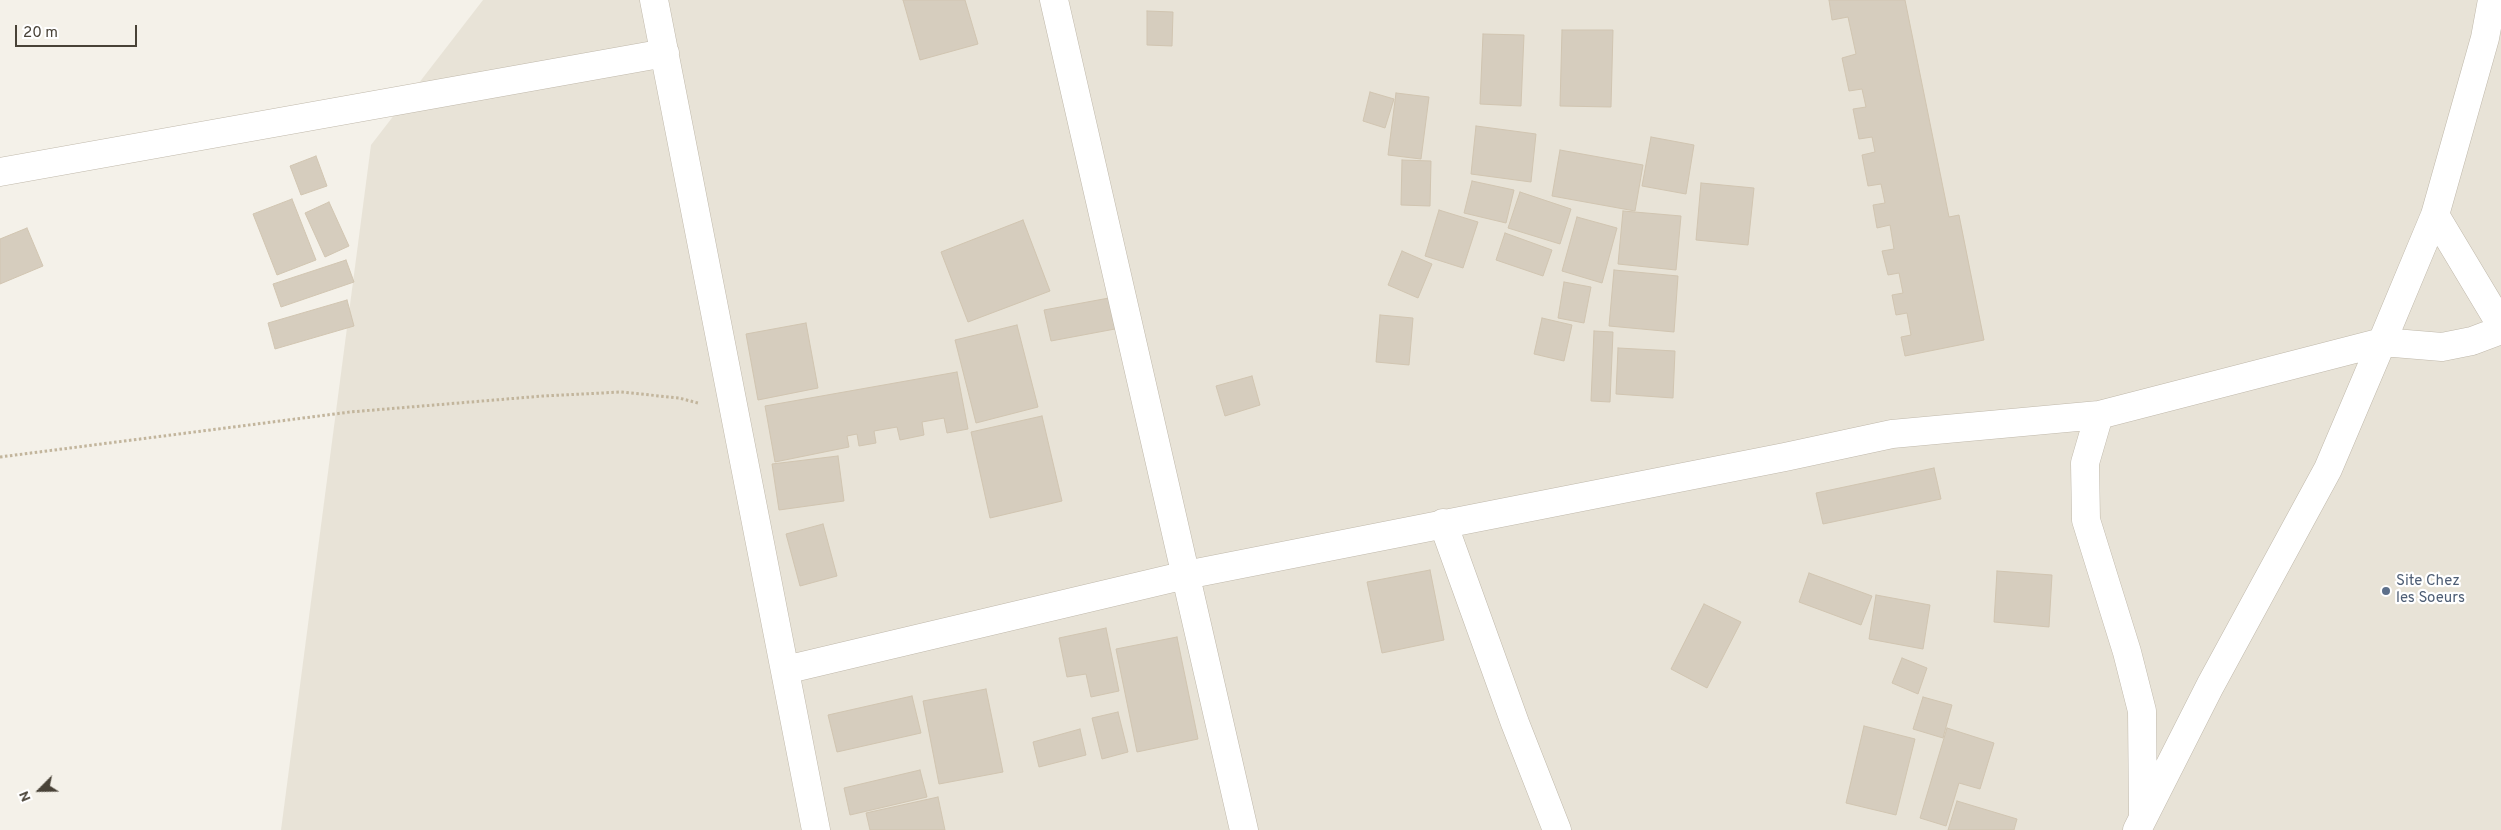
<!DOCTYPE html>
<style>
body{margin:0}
#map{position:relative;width:2501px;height:830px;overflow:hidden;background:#f4f1e9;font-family:Overpass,sans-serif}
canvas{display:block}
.north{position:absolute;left:15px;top:765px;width:50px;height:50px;-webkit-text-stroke:4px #fff;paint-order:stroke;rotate:247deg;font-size:14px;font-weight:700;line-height:20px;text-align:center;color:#484237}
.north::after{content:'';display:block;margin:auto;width:18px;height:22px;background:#484237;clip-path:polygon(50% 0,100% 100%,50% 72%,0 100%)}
.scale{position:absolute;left:15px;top:25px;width:122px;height:22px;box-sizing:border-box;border:2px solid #484237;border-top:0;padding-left:6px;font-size:15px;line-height:18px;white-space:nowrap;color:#484237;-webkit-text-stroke:4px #fff;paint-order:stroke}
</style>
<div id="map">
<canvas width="2501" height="830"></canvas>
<div class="north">N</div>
<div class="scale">20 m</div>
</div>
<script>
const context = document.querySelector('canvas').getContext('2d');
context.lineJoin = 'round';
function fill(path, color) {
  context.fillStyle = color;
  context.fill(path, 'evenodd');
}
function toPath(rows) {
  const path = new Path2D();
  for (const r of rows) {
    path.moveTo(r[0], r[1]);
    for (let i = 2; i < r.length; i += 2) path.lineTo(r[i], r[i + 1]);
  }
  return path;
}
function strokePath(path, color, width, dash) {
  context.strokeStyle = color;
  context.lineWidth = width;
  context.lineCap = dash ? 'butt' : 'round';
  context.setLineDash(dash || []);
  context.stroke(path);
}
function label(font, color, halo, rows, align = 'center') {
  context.font = font + ' Overpass,sans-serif';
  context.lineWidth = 4.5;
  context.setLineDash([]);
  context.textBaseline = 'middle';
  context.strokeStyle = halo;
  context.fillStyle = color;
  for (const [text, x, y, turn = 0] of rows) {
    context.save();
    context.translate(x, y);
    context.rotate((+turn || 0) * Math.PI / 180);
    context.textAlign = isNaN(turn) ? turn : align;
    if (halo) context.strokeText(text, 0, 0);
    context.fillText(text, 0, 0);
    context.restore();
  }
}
fill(toPath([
 [483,0,2501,0,2501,830,281,830,371,145]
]), '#e8e3d7');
const building = toPath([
 [903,0,965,0,978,44,920,60,903,0],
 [1829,0,1905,0,1949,217,1959,215,1984,340,1905,356,1901,337,1911,335,1907,313,1896,315,1892,295,1903,293,1899,273,1888,275,1882,251,1894,249,1890,225,1877,228,1873,205,1885,203,1881,184,1868,186,1862,155,1875,152,1872,137,1859,139,1853,109,1866,107,1862,89,1849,91,1842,58,1856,54,1848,17,1832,20,1829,0],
 [1147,11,1173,12,1172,46,1147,45,1147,11],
 [1562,30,1613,30,1611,107,1560,106,1562,30],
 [1483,34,1524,35,1521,106,1480,104,1483,34],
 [1370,92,1394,99,1385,128,1363,121,1370,92],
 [1396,93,1429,97,1421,159,1388,155,1396,93],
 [1476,126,1536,134,1531,182,1471,174,1476,126],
 [1651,137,1694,145,1686,194,1642,186,1651,137],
 [1560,150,1643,165,1635,211,1552,196,1560,150],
 [316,156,327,186,301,195,290,166,316,156],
 [1402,160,1431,161,1430,206,1401,205,1402,160],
 [1472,181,1514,190,1506,223,1464,213,1472,181],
 [1701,183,1754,188,1748,245,1696,240,1701,183],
 [1520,192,1571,209,1560,244,1508,228,1520,192],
 [292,199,316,260,277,275,253,214,292,199],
 [329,202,349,246,325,257,305,213,329,202],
 [1439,210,1478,222,1463,268,1425,256,1439,210],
 [1623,211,1681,216,1676,270,1618,264,1623,211],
 [1577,217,1617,228,1602,283,1562,271,1577,217],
 [1023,220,1050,291,968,322,941,252,1023,220],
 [27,228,43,266,0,284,0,239,27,228],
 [1505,233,1552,250,1543,276,1496,260,1505,233],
 [1402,251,1432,264,1418,298,1388,285,1402,251],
 [346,260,354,282,281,307,273,284,346,260],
 [1614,270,1678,276,1674,332,1609,326,1614,270],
 [1564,282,1591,287,1584,323,1558,318,1564,282],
 [1109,298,1115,329,1051,341,1044,310,1109,298],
 [347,300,354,326,275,349,268,323,347,300],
 [1380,315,1413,318,1409,365,1376,362,1380,315],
 [1542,318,1572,325,1564,361,1534,354,1542,318],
 [806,323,818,388,758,400,746,334,806,323],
 [1017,325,1038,407,976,423,955,340,1017,325],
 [1594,331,1613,332,1610,402,1591,401,1594,331],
 [1618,348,1675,351,1673,398,1616,394,1618,348],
 [957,372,968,429,947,433,944,418,922,422,924,435,900,440,897,427,874,431,876,443,859,446,857,434,847,436,849,447,775,462,765,406,957,372],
 [1252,376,1260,405,1225,416,1216,386,1252,376],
 [1042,416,1062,501,990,518,971,432,1042,416],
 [838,456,844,501,779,510,772,464,838,456],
 [1934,468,1941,499,1823,524,1816,493,1934,468],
 [823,524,837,576,800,586,786,534,823,524],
 [1430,570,1444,640,1382,653,1367,582,1430,570],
 [1997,571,2052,575,2049,627,1994,622,1997,571],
 [1809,573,1872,596,1861,625,1799,602,1809,573],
 [1876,595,1930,605,1923,649,1869,639,1876,595],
 [1704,604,1741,622,1707,688,1671,669,1704,604],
 [1106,628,1119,691,1091,697,1086,674,1067,677,1059,638,1106,628],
 [1177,637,1198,739,1137,752,1116,649,1177,637],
 [1902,658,1927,668,1918,694,1892,683,1902,658],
 [986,689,1003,772,939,784,923,701,986,689],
 [912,696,921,733,837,752,828,715,912,696],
 [1923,697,1952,705,1943,738,1913,729,1923,697],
 [1118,712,1128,752,1102,759,1092,718,1118,712],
 [1864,726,1915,739,1896,815,1846,803,1864,726],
 [1947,728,1994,743,1980,789,1959,783,1946,826,1920,818,1947,728],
 [1080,729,1086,755,1039,767,1033,742,1080,729],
 [920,770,927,797,850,815,844,788,920,770],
 [938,797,945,830,870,830,866,813,938,797],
 [1957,801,2017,819,2014,830,1948,830,1957,801]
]);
fill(building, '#d6cdbe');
strokePath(building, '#d1c5b1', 1);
const street = toPath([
 [654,0,816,830],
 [1054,0,1244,830],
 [0,172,665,53],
 [2435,215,2501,325],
 [2099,415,2085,463,2086,520,2127,652,2142,711,2143,816],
 [1443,523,1515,723,1557,830],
 [785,670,1186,575,1785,457,1892,434,2099,415,2382,342,2442,347,2472,341,2501,330],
 [2137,830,2210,686,2328,469,2382,342,2435,215,2485,38,2492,0]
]);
strokePath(street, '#c0b9ab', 29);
strokePath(toPath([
 [0,457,350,412,543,396,621,392,679,398,698,403]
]), '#c2b59c', 3, [2.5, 2.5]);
strokePath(street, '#fff', 28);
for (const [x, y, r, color] of [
 [2386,591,5,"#5c6f8a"]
]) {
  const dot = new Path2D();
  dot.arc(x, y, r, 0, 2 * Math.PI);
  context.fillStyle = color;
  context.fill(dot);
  strokePath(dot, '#fff', 2);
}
label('15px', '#4e5e75', '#fff', [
 ["Site Chez",2396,582],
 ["les Soeurs",2396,599]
], 'left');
</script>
